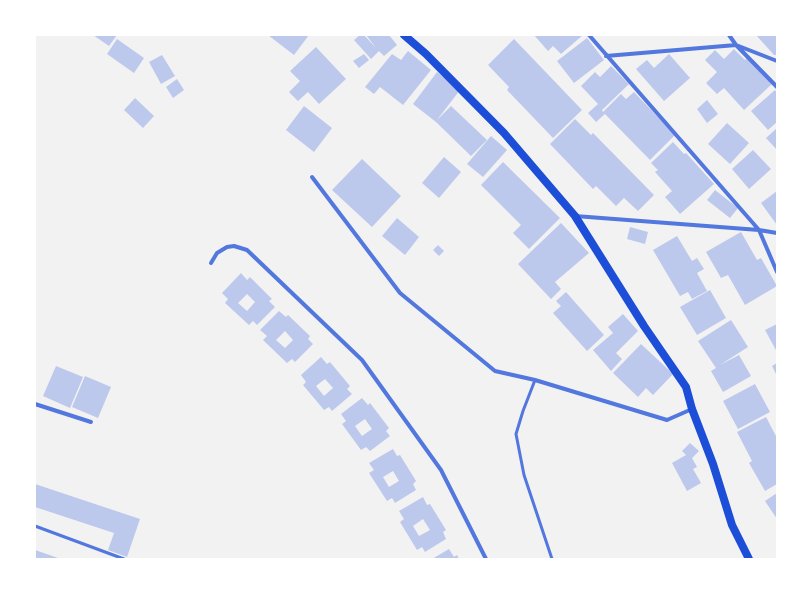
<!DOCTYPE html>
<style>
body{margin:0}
#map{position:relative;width:812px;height:594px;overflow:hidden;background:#f2f2f2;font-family:"Zilla Slab",serif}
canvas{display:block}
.frame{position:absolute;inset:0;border:36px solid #fff;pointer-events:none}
</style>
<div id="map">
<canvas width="812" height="594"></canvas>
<div class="frame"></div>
</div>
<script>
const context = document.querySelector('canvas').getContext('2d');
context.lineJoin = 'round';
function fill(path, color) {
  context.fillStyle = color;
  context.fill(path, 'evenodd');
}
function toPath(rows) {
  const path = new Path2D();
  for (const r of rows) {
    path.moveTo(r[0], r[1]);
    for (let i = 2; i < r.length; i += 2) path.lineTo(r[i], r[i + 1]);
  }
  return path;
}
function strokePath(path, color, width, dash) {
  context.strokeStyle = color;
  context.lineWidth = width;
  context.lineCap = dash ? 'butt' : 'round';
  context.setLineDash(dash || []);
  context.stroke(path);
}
fill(toPath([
 [93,35,117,35,109,46],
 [268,35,309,35,294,55],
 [360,35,364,35,376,48,366,35,389,35,397,45,384,56,379,51,371,59,354,40],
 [534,35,583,35,561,54,553,46,548,51],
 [756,35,777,35,777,55,774,55],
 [587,38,604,60,574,83,557,61],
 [117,39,144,58,134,73,107,54],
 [514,39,582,110,553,138,507,90,509,87,488,65],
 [316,47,346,79,319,104,308,92,298,101,289,92,300,81,290,71],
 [734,49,745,60,747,58,772,84,744,110,724,88,717,94,706,83,717,72,705,60,715,50,724,59],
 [408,51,431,70,403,105,380,87,374,94,365,87,392,54,401,60],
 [364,54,369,60,359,68,353,61],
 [669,54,690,78,664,101,636,69,647,60,654,68],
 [162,55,175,76,161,84,149,62],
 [611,66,629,84,602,110,603,112,621,94,626,99,634,92,675,135,650,160,605,114,596,122,588,113,598,104,581,86,595,72,600,77],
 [437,72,460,90,437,120,451,106,487,140,471,156,436,122,413,104],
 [177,79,184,90,173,98,166,87],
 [775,90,777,93,777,122,768,130,751,111],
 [135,98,154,116,143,128,124,110],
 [707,100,718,114,707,123,697,109],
 [304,106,332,128,314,152,286,130],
 [575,119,591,135,593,133,654,195,638,211,624,198,616,206,596,186,593,189,550,144],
 [727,123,749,143,730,164,708,144],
 [777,128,777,150,766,138],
 [491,136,507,150,483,177,467,164],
 [673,142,684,154,686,153,714,184,680,214,665,197,672,191,655,172,658,170,651,163],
 [753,150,771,169,749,189,732,169],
 [444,157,461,172,439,198,422,183],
 [362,159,401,196,372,227,332,190],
 [503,162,560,218,529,249,513,233,521,225,481,185],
 [715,190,738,208,730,218,707,200],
 [777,191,777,225,761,203],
 [397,218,419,237,405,255,382,236],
 [561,223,589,253,555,282,561,289,551,299,518,264],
 [630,227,648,232,645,244,627,239],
 [741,232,757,260,761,258,777,286,745,305,728,275,721,278,706,252],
 [677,236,692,261,697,258,704,269,697,273,707,291,692,299,688,292,680,296,653,250],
 [438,245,444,251,439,256,433,250],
 [241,273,247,280,250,277,272,299,269,301,275,307,257,325,253,321,249,325,225,303,228,299,222,293],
 [247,294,255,302,247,311,238,303],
 [710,290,726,318,697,335,680,307],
 [566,292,604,335,587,351,553,313,561,306,556,301],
 [279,311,286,317,288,315,310,336,308,339,313,344,295,362,292,359,287,363,263,340,267,336,260,330],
 [285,331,293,340,285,348,276,340],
 [623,314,638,331,616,353,622,359,611,371,593,350,613,333,608,327],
 [731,320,748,347,720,365,739,355,751,376,723,392,711,371,716,368,698,341],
 [777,324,777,352,765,330],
 [641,344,673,374,653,395,646,388,638,397,613,373],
 [321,357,327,364,330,362,350,386,347,389,352,394,332,411,329,407,324,410,303,385,306,382,301,375],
 [325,379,333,388,324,396,316,386],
 [777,363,777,376,772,366],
 [56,366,83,377,70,408,43,396],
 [85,376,111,387,98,418,72,407],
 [755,384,770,412,738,429,723,401],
 [362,398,368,405,370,403,389,428,386,431,390,436,370,451,366,447,361,450,342,424,346,421,341,414],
 [365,419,372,429,362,436,355,426],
 [766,417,777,438,777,484,765,491,749,463,752,461,737,432],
 [690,443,699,451,692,458,697,467,693,469,701,483,687,491,672,463,686,455,682,451],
 [393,449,397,456,400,455,416,481,413,484,416,490,395,503,392,498,387,501,369,473,374,470,369,463],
 [393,471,399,481,389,487,383,477],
 [35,484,140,519,127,557,108,550,114,533,35,507],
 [777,493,777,519,765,501],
 [423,497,427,505,430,504,446,530,443,532,446,539,425,552,422,547,417,550,400,522,404,519,399,511],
 [423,519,430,530,419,536,413,526],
 [449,549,454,557,457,555,459,559,432,559],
 [35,550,61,559,35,559]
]), '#bdc9ec');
strokePath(toPath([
 [535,380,523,411,516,434,524,475,552,559],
 [35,526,124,559]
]), '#5277de', 3);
strokePath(toPath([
 [589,35,759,230,777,272],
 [729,35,736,45,777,87],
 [606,56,736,45,777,61],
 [312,177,400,293,495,371,535,380,667,420,692,409],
 [575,216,759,230,777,233],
 [211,263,217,253,227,247,234,246,247,250,362,360,441,470,486,559],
 [35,404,91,422]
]), '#5277de', 4);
strokePath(toPath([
 [404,35,426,54,504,133,575,216,644,326,686,387,692,409,713,464,732,525,749,559]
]), '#1d4ed8', 8);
</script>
